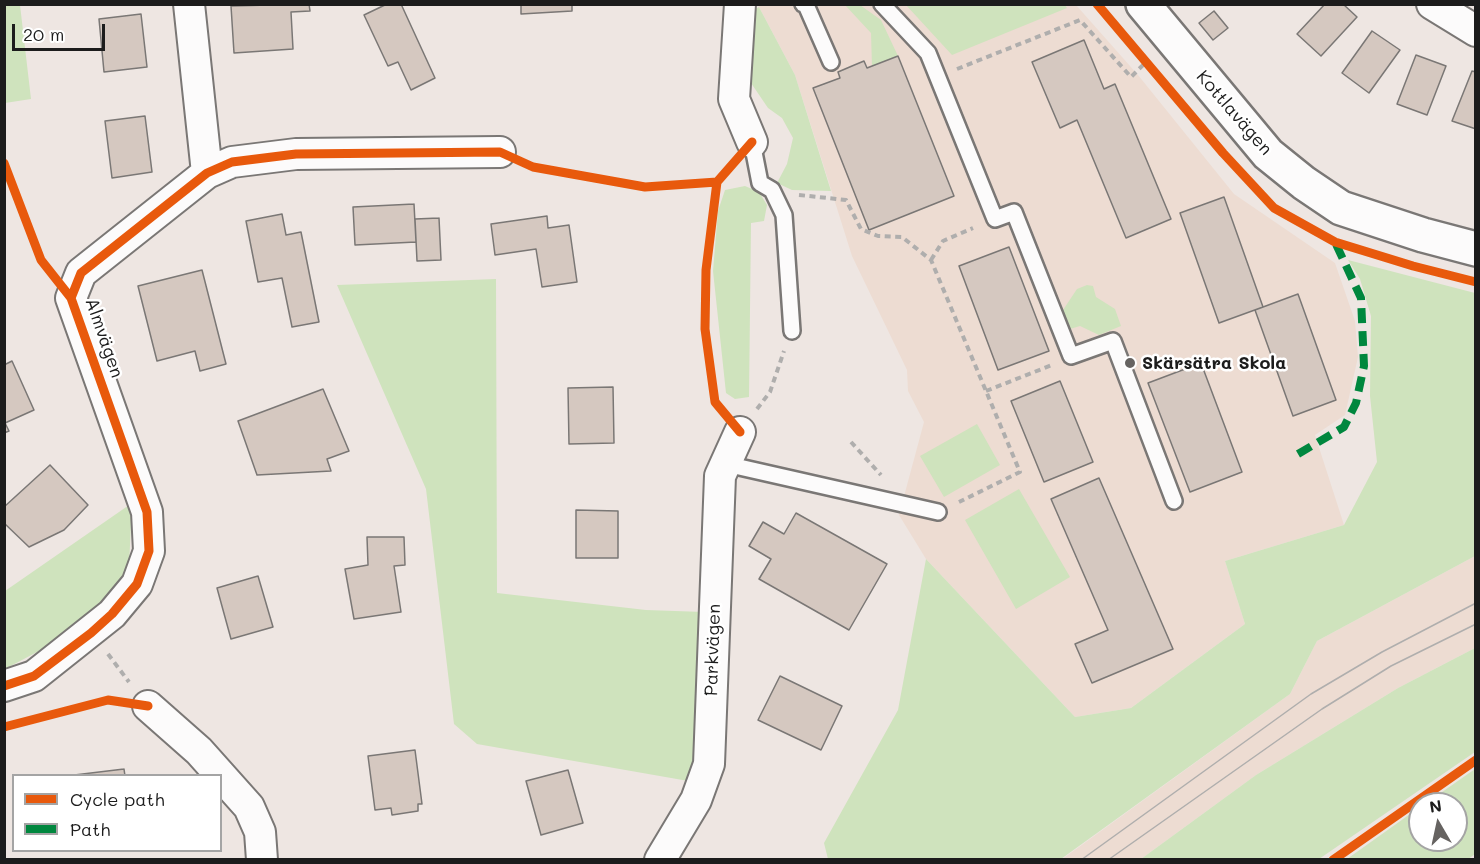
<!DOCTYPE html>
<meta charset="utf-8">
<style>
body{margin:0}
#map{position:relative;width:1480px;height:864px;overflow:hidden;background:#eee6e2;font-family:Mali,sans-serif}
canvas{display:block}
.frame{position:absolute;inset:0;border:6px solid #1c1c1c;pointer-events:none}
.legend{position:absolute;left:12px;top:774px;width:210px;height:78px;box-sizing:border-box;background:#fff;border:2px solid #a4a4a4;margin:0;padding:8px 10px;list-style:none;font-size:18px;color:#1c1c1c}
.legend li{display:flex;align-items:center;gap:12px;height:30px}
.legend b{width:30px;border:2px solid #a4a4a4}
.north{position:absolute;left:1408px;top:792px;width:60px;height:60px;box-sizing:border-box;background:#fff;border:2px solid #a4a4a4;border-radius:50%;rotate:351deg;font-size:16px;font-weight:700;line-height:24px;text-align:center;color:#1c1c1c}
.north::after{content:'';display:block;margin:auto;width:21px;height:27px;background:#666361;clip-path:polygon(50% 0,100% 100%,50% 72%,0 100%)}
.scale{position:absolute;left:12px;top:24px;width:93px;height:27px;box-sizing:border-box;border:3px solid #1c1c1c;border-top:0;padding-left:8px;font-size:18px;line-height:21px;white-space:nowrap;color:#1c1c1c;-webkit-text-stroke:4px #fff;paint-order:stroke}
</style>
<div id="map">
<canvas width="1480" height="864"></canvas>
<div class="frame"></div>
<ul class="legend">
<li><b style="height:8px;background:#e8590c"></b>Cycle path</li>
<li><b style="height:8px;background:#00873e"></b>Path</li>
</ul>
<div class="north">N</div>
<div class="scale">20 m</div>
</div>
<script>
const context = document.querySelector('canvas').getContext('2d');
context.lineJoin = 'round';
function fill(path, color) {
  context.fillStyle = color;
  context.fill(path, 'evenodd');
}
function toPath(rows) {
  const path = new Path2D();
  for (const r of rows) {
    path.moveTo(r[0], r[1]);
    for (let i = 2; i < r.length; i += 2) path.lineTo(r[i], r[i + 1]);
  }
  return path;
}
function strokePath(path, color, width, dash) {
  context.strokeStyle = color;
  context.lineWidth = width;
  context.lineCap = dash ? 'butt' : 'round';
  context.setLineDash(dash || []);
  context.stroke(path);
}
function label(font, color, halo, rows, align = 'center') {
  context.font = font + ' Mali,sans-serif';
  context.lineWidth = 5;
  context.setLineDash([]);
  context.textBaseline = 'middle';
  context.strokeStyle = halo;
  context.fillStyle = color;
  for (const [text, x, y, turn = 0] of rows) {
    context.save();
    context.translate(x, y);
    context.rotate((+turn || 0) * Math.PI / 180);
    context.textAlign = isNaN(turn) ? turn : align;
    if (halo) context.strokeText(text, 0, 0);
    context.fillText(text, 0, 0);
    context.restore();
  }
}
fill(toPath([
 [758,5,1076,5,1138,75,1234,194,1335,263,1355,321,1358,357,1345,415,1315,435,1344,525,1225,561,1245,624,1131,708,1075,717,926,559,899,515,924,422,908,391,907,370,852,256,795,75],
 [1475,556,1475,648,1398,688,1256,775,1141,859,1061,860,1290,694,1317,641]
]), '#eddcd2');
fill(toPath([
 [5,4,20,5,31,99,5,103],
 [1064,4,1067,8,952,55,906,5],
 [845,5,860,5,881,20,898,56,872,67,871,33],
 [759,7,795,75,831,191,792,190,777,183,787,164,793,138,782,118,768,108,751,83,750,12],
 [745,186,759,192,767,205,764,221,751,223,749,397,735,399,726,393,713,271,718,211,725,190],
 [1348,260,1475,293,1475,556,1317,641,1290,694,1061,859,828,859,824,843,898,710,926,559,1075,717,1131,708,1245,624,1225,561,1344,525,1377,462,1370,396,1371,316,1360,279],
 [496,279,497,593,646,610,704,612,694,782,477,744,454,724,426,489,337,285],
 [1087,285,1093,286,1096,297,1115,309,1121,326,1099,335,1080,326,1070,329,1063,310,1077,289],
 [977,424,1000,465,944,497,920,456],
 [1019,489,1070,577,1016,609,965,520],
 [132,503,129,566,116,592,54,643,5,669,5,591],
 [1475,648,1475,752,1319,859,1141,859,1256,775,1398,688],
 [1475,769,1475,854,1467,860,1347,859,1420,807,1420,840,1456,840,1456,804,1425,804]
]), '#cfe3bd');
const building = toPath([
 [309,4,310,11,291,12,293,49,234,53,231,6,309,4],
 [387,4,401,4,435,78,411,90,398,62,388,66,364,15,387,4],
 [521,4,572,4,572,11,521,14,521,4],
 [1325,4,1343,4,1357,17,1321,56,1297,34,1325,4],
 [1214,11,1228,28,1213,40,1199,23,1214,11],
 [141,14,147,67,104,72,99,19,141,14],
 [1372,31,1400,50,1369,93,1342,73,1372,31],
 [1084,40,1104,89,1115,84,1171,219,1126,238,1077,120,1060,128,1032,62,1084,40],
 [1416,55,1446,66,1427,115,1397,104,1416,55],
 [898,56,954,196,869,230,813,88,840,78,838,72,852,66,864,61,867,68,898,56],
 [1472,71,1476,72,1476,129,1452,121,1472,71],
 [145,116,152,172,112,178,105,121,145,116],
 [1224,197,1263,307,1219,323,1180,213,1224,197],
 [414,204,416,242,355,245,353,207,414,204],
 [282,214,286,235,301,232,319,322,292,327,282,278,258,282,246,221,282,214],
 [547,216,548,228,569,225,577,282,542,287,536,249,495,255,491,224,547,216],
 [439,218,441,260,417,261,415,219,439,218],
 [1009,247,1049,351,998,370,959,266,1009,247],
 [202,270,226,364,200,371,195,351,157,361,138,286,202,270],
 [1298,294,1336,400,1293,416,1255,310,1298,294],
 [12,361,34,410,5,423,9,431,4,433,4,365,12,361],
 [1201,363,1242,472,1190,492,1148,383,1201,363],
 [1060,381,1093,462,1044,482,1011,401,1060,381],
 [613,387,614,443,569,444,568,388,613,387],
 [323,389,349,451,327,459,331,471,257,475,238,421,323,389],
 [50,465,88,505,64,530,29,547,4,523,4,507,50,465],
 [1099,478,1173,649,1092,683,1075,644,1108,630,1051,499,1099,478],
 [576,510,618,511,618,558,576,558,576,510],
 [796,513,887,564,849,630,759,579,771,559,749,546,763,522,784,534,796,513],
 [367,537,404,537,405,565,394,566,401,612,354,619,345,569,368,565,367,537],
 [258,576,273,627,231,639,217,588,258,576],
 [780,676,842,706,821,750,758,720,780,676],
 [415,750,422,804,418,804,418,811,392,815,391,808,375,810,368,756,415,750],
 [124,769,125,776,66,776,124,769],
 [568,770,583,823,541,835,526,781,568,770]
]);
fill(building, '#d5c8c0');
strokePath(building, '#7a7775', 1.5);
const service = toPath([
 [803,4,806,5,831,62],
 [882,4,928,53,995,219,1014,212,1071,356,1113,341,1174,501],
 [752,142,760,183,772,190,784,215,792,331],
 [726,464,938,512]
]);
const minor = toPath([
 [189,4,207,173],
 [740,4,734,99,752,142],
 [1432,4,1476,31],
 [4,686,34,676,112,614,137,584,149,551,147,512,71,298,81,273,207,173,232,162,296,154,500,152],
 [148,706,199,751,249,807,260,832,262,860],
 [660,860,696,800,709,764,720,476,740,432]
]);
const tertiary = toPath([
 [1143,4,1268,154,1304,183,1341,208,1423,235,1476,249]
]);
strokePath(service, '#7a7775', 20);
strokePath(minor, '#7a7775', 34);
strokePath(tertiary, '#7a7775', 38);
strokePath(toPath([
 [957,69,1080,20,1131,77,1146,62],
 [799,195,846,200,861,229,878,236,902,237,931,260,1020,472,959,502],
 [931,260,943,241,973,228],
 [986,391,1052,365],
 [757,409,770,392,784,351],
 [851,442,881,475],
 [108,654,129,682]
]), '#afaead', 4, [6, 4.5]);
strokePath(service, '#fcfbfb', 15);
strokePath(minor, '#fcfbfb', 30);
strokePath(tertiary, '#fcfbfb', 33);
strokePath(toPath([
 [1081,860,1311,694,1382,652,1476,603],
 [1108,860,1322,709,1391,666,1476,624]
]), '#afaead', 1.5);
strokePath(toPath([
 [1298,454,1344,427,1356,403,1364,366,1361,298,1335,242]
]), '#00873e', 8, [15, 8]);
strokePath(toPath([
 [1097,4,1223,153,1274,208,1335,242,1413,266,1476,282],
 [4,163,41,260,71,298],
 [740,432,715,402,705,329,706,270,717,182,752,142],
 [4,686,34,676,91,633,112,614,137,584,149,551,147,512,71,298,81,273,207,173,232,162,296,154,500,152,533,167,645,187,717,182],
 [4,727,108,700,148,706],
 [1333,860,1476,760]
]), '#e8590c', 9);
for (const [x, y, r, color] of [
 [1130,363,6,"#666361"]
]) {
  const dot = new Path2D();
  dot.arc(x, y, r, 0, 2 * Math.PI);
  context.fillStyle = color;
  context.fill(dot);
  strokePath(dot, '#fff', 2);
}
label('18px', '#1c1c1c', '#fff', [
 ["Kottlavägen",1234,113,49],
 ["Almvägen",104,338,71],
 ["Parkvägen",713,650,-88]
]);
label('bold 18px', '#1c1c1c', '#fff', [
 ["Skärsätra Skola",1142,363]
], 'left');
</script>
